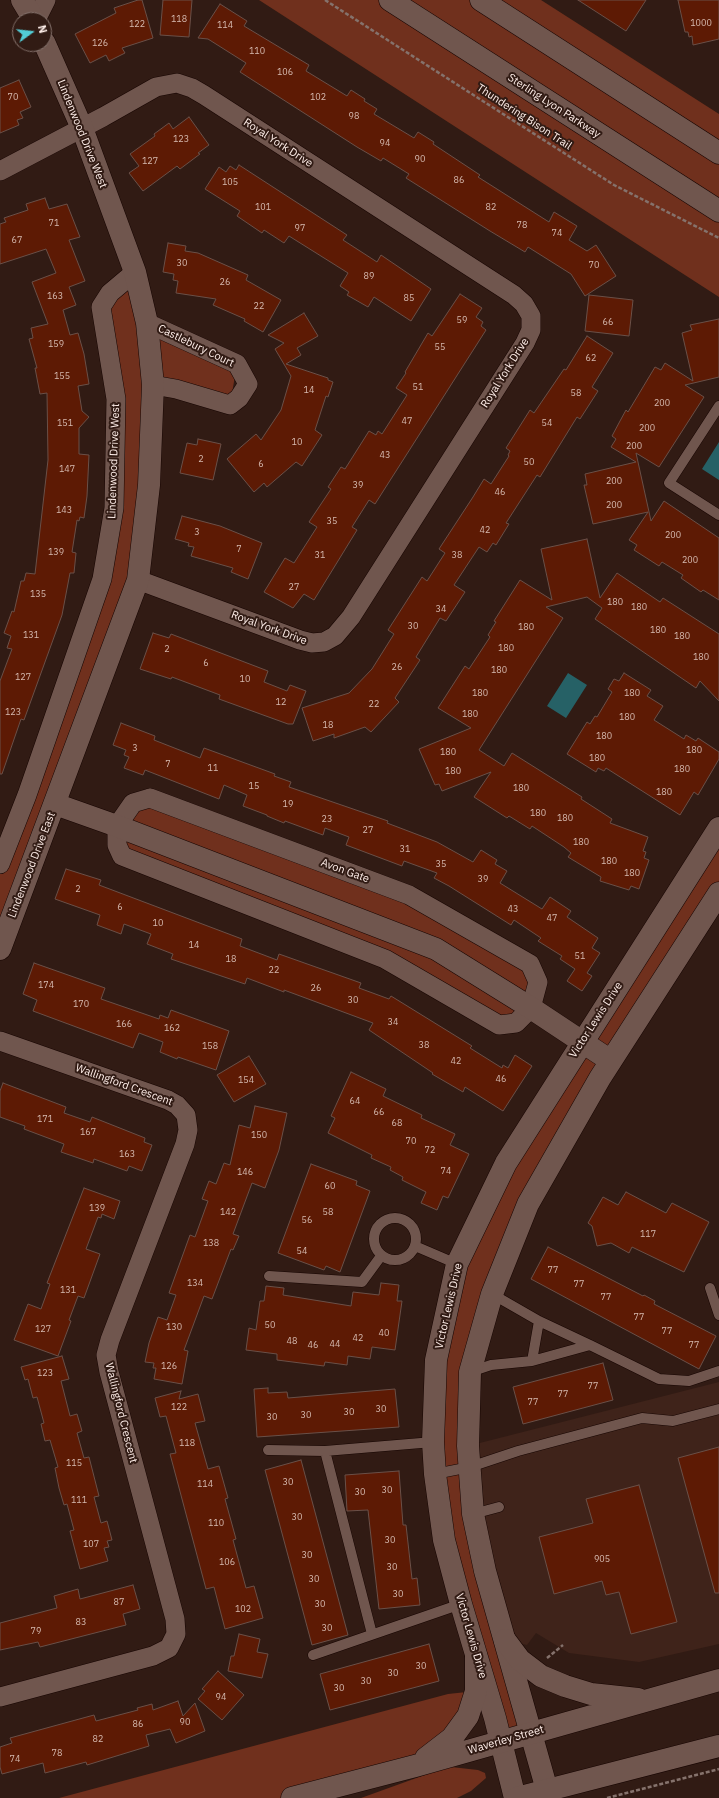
<!DOCTYPE html>
<style>
body{margin:0}
#map{position:relative;width:719px;height:1798px;overflow:hidden;background:#311b14;font-family:"IBM Plex Sans",sans-serif}
canvas{display:block}
.north{position:absolute;left:12px;top:12px;width:40px;height:40px;box-sizing:border-box;background:#311b14;border:1px solid #83706a;border-radius:50%;rotate:75deg;font-size:11px;font-weight:700;line-height:16px;text-align:center;color:#ffefea}
.north::after{content:'';display:block;margin:auto;width:14px;height:18px;background:#52ccd5;clip-path:polygon(50% 0,100% 100%,50% 72%,0 100%)}
</style>
<div id="map">
<canvas width="719" height="1798"></canvas>
<div class="north">N</div>
</div>
<script>
const context = document.querySelector('canvas').getContext('2d');
context.lineJoin = 'round';
function fill(path, color) {
  context.fillStyle = color;
  context.fill(path, 'evenodd');
}
function toPath(rows) {
  const path = new Path2D();
  for (const r of rows) {
    if (r.length === 3) {
      path.moveTo(r[0] + r[2], r[1]);
      path.arc(r[0], r[1], r[2], 0, 2 * Math.PI);
      continue;
    }
    path.moveTo(r[0], r[1]);
    for (let i = 2; i < r.length; i += 2) path.lineTo(r[i], r[i + 1]);
  }
  return path;
}
function strokePath(path, color, width, dash) {
  context.strokeStyle = color;
  context.lineWidth = width;
  context.lineCap = dash ? 'butt' : 'round';
  context.setLineDash(dash || []);
  context.stroke(path);
}
function label(font, color, halo, rows, align = 'center') {
  context.font = font + ' "IBM Plex Sans",sans-serif';
  context.lineWidth = 4;
  context.setLineDash([]);
  context.textBaseline = 'middle';
  context.strokeStyle = halo;
  context.fillStyle = color;
  for (const [text, x, y, turn = 0] of rows) {
    context.save();
    context.translate(x, y);
    context.rotate((+turn || 0) * Math.PI / 180);
    context.textAlign = isNaN(turn) ? turn : align;
    if (halo) context.strokeText(text, 0, 0);
    context.fillText(text, 0, 0);
    context.restore();
  }
}
fill(toPath([
 [719,1382,719,1644,639,1662,569,1653,536,1633,527,1645,505,1640,468,1446]
]), '#3f231a');
fill(toPath([
 [259,0,541,0,719,114,719,297],
 [135,272,147,323,237,364,230,405,153,385,138,580,0,949,0,864,27,795,114,508,101,307],
 [150,798,409,895,530,964,538,982,516,1023,385,959,122,856,133,803],
 [719,828,719,893,626,1036,492,1294,468,1446,531,1732,501,1741,435,1474,457,1264],
 [476,1691,415,1766,292,1798,59,1798,448,1694],
 [451,1767,478,1770,485,1773,486,1778,471,1791,457,1798,361,1798,433,1772]
]), '#70301d');
fill(toPath([
 [719,442,719,480,702,469],
 [568,673,587,685,566,718,547,706]
]), '#266166');
const building = toPath([
 [138,0,142,0,153,38,122,48,125,53,109,61,106,55,90,63,75,34,116,13,114,8,138,0],
 [163,0,192,0,189,37,160,35,163,0],
 [578,0,646,0,626,31,578,0],
 [678,0,719,0,719,39,693,45,692,36,689,37,688,32,685,32,678,0],
 [220,4,247,21,244,26,309,65,306,71,347,96,351,90,365,99,364,101,377,109,374,114,414,138,418,132,434,142,433,144,480,175,478,177,549,222,554,212,577,226,569,240,587,251,596,245,616,276,585,296,571,274,528,247,525,252,490,231,406,178,409,174,383,158,381,161,357,147,240,72,246,63,208,39,198,38,220,4],
 [19,80,31,107,20,112,23,118,17,120,19,125,0,133,0,88,19,80],
 [189,117,209,145,198,153,200,154,180,169,177,166,143,191,129,173,139,166,130,154,155,136,154,134,169,123,173,129,189,117],
 [239,165,347,235,343,240,377,262,381,255,431,289,411,321,374,297,368,307,347,295,349,292,340,286,348,273,289,236,284,243,264,230,262,233,237,216,240,211,205,189,219,167,226,172,230,166,236,170,239,165],
 [45,198,49,209,67,204,80,237,69,240,85,281,69,287,76,305,63,310,70,335,78,333,84,354,89,384,78,386,82,411,89,417,79,428,79,454,89,455,87,496,84,518,80,517,79,521,77,520,72,552,76,553,74,573,70,573,62,615,24,720,21,719,2,774,0,774,0,681,12,649,7,648,11,636,4,633,12,611,14,612,21,581,24,581,26,573,35,574,48,460,47,393,40,394,35,368,37,368,29,339,33,338,31,328,48,324,32,282,56,273,46,249,0,264,0,224,6,222,4,218,28,210,26,204,45,198],
 [168,243,186,246,185,251,198,253,248,275,246,280,281,300,263,332,244,321,245,319,213,305,216,299,176,293,178,281,173,280,174,274,163,272,168,243],
 [460,294,482,308,476,317,483,322,481,326,486,330,375,504,369,500,352,527,357,530,314,600,304,594,293,608,264,592,285,558,294,563,317,527,309,522,331,489,328,487,341,467,345,469,369,431,376,435,378,431,382,434,407,395,396,388,406,373,405,372,428,333,432,336,460,294],
 [589,295,633,300,629,336,585,331,589,295],
 [304,313,318,336,297,348,301,355,286,364,328,378,328,380,333,382,328,397,326,396,315,430,322,435,302,466,296,462,267,487,264,483,254,492,227,459,256,434,261,440,281,410,291,376,275,349,284,343,268,335,304,313],
 [719,319,719,377,685,385,704,397,659,467,636,453,651,521,664,501,719,538,719,600,703,590,701,592,681,578,683,575,662,562,659,566,634,550,637,545,629,540,648,512,593,524,584,485,587,485,585,474,636,462,611,447,616,439,612,436,620,421,626,410,628,412,655,367,661,370,665,363,693,381,682,333,692,330,690,325,719,319],
 [587,336,613,353,592,387,598,391,580,419,577,417,540,477,537,475,506,523,509,524,496,545,493,543,487,552,479,547,454,585,465,592,446,621,440,618,416,657,420,660,395,698,399,702,371,732,365,727,334,738,334,734,313,741,302,708,349,693,372,669,394,634,388,630,422,577,427,581,445,553,439,549,473,497,484,479,491,484,509,456,508,455,510,451,506,448,530,410,534,413,564,369,566,370,587,336],
 [198,439,221,444,213,480,180,473,187,443,197,445,198,439],
 [182,516,220,526,262,543,248,579,231,572,233,568,191,556,194,547,188,546,189,543,175,539,182,516],
 [587,539,600,598,617,573,660,602,663,598,719,634,719,701,700,681,696,688,595,619,602,608,587,597,546,607,563,618,479,750,504,766,512,753,582,797,581,799,612,819,610,823,648,837,643,851,646,852,644,858,649,860,639,889,631,886,629,890,600,881,601,877,568,857,571,853,564,847,532,826,530,829,509,816,507,818,474,797,491,772,442,791,439,784,435,785,419,749,471,728,438,708,465,666,469,669,490,637,488,635,496,622,494,621,520,580,552,600,541,549,587,539],
 [153,633,169,638,171,634,268,671,264,682,287,691,290,685,306,691,293,724,288,724,219,699,220,695,172,677,171,679,140,669,153,633],
 [624,673,651,690,647,696,663,706,654,720,684,739,686,735,696,741,698,738,719,752,719,759,698,795,694,792,680,815,606,768,604,771,598,768,596,772,567,754,587,722,590,724,595,716,597,717,612,692,608,689,614,679,619,681,624,673],
 [121,723,155,736,154,740,200,758,204,748,275,774,274,776,291,782,289,787,388,821,387,823,437,842,473,862,481,850,497,860,495,864,507,871,500,883,542,909,550,897,571,911,567,917,598,938,592,948,600,953,587,973,592,976,582,991,567,981,575,969,560,959,562,956,538,941,541,938,514,920,511,925,449,886,434,878,437,873,404,861,402,866,346,845,349,837,325,828,323,835,285,821,284,823,267,816,267,815,243,806,247,795,224,785,219,799,145,770,143,775,124,768,129,757,124,755,126,750,113,745,121,723],
 [66,869,101,880,99,885,242,939,240,946,277,960,279,954,361,983,359,988,389,999,391,996,472,1046,470,1048,502,1068,503,1065,508,1068,515,1055,532,1066,503,1111,465,1087,463,1092,432,1074,433,1073,369,1030,373,1023,284,990,284,992,247,978,245,984,171,959,173,954,147,944,151,934,124,924,121,934,97,925,100,915,55,899,66,869],
 [34,963,105,988,101,999,159,1019,160,1015,168,1018,171,1010,229,1031,216,1070,178,1057,177,1059,160,1052,163,1042,139,1033,133,1048,33,1011,37,1000,23,994,34,963],
 [249,1056,266,1084,234,1102,217,1075,249,1056],
 [351,1072,386,1089,383,1096,422,1115,421,1118,455,1134,450,1145,469,1154,448,1198,443,1196,437,1210,421,1203,426,1192,402,1180,403,1177,390,1170,391,1167,371,1158,372,1155,328,1133,335,1118,331,1116,351,1072],
 [3,1083,66,1107,64,1113,90,1122,92,1117,145,1138,144,1142,152,1145,142,1171,129,1166,127,1171,94,1159,93,1163,61,1152,64,1144,24,1129,25,1126,0,1117,0,1091,3,1083],
 [255,1106,287,1113,279,1150,265,1188,252,1183,233,1234,239,1236,233,1250,231,1249,212,1299,204,1296,184,1350,188,1351,182,1384,154,1379,156,1368,153,1368,154,1363,145,1362,149,1343,158,1317,167,1320,176,1295,169,1293,190,1235,195,1237,208,1201,202,1199,209,1181,216,1184,224,1163,230,1165,239,1125,250,1128,255,1106],
 [311,1164,357,1181,356,1185,370,1191,340,1272,326,1266,324,1270,278,1253,311,1164],
 [84,1188,120,1201,114,1219,102,1214,101,1218,98,1217,86,1249,100,1254,84,1298,78,1296,69,1320,71,1321,58,1356,14,1340,28,1304,41,1309,50,1284,47,1283,84,1188],
 [626,1192,666,1213,672,1203,709,1222,684,1272,632,1247,629,1253,611,1243,597,1246,592,1226,588,1223,603,1197,618,1205,626,1192],
 [548,1247,643,1296,644,1295,655,1301,654,1304,716,1336,699,1369,531,1279,548,1247],
 [381,1283,399,1285,397,1301,402,1301,395,1350,372,1347,370,1359,348,1356,347,1365,325,1362,324,1366,277,1360,277,1354,246,1350,249,1328,256,1330,260,1301,264,1301,266,1286,284,1288,283,1295,351,1306,353,1292,379,1295,381,1283],
 [62,1356,69,1379,61,1381,70,1416,77,1414,82,1431,77,1433,84,1458,89,1457,99,1496,94,1497,101,1523,107,1521,112,1540,107,1541,109,1547,104,1548,108,1561,80,1569,70,1531,74,1530,67,1504,64,1505,59,1488,55,1468,58,1467,50,1440,45,1441,41,1424,44,1423,37,1397,33,1398,28,1379,25,1380,21,1367,62,1356],
 [603,1363,613,1400,523,1424,513,1387,603,1363],
 [268,1388,268,1393,287,1392,288,1398,395,1389,399,1427,257,1437,254,1389,268,1388],
 [181,1391,179,1399,198,1394,205,1421,195,1423,208,1469,219,1466,228,1498,225,1499,236,1539,233,1540,246,1588,254,1586,263,1618,225,1629,214,1587,206,1589,170,1454,176,1453,166,1416,160,1417,155,1398,181,1391],
 [719,1447,719,1593,715,1593,678,1458,719,1447],
 [301,1460,348,1635,312,1645,265,1470,301,1460],
 [399,1471,403,1525,406,1525,412,1579,417,1578,420,1605,379,1609,368,1510,347,1511,345,1475,399,1471],
 [639,1485,677,1622,631,1634,619,1592,606,1595,602,1581,554,1594,539,1537,593,1523,586,1499,639,1485],
 [133,1585,140,1609,123,1614,126,1625,40,1647,38,1642,0,1650,0,1623,57,1608,54,1596,78,1589,80,1599,133,1585],
 [239,1634,260,1639,257,1652,268,1654,262,1678,228,1671,231,1656,234,1656,239,1634],
 [429,1644,439,1681,330,1710,320,1674,429,1644],
 [218,1671,244,1695,222,1720,198,1699,205,1691,202,1689,218,1671],
 [178,1701,183,1716,195,1703,205,1731,176,1743,170,1729,146,1735,149,1746,87,1765,86,1762,45,1773,43,1763,2,1774,0,1767,0,1747,12,1743,10,1738,94,1715,96,1721,138,1710,137,1708,152,1704,153,1710,178,1701]
]);
fill(building, '#5d1a04');
strokePath(building, '#6a5048', 1);
const service = toPath([
 [719,406,669,483,719,515],
 [395,1239,21],
 [415,1246,457,1264],
 [269,1276,362,1282,381,1256],
 [710,1288,719,1315],
 [492,1294,539,1321,590,1345],
 [532,1361,539,1321],
 [470,1372,491,1365,532,1361,590,1345,659,1379,689,1381,719,1371],
 [268,1450,325,1451,433,1442],
 [325,1451,372,1634],
 [435,1474,470,1467,518,1451,642,1418,673,1421,719,1409],
 [473,1514,499,1507],
 [313,1655,461,1604]
]);
const minor = toPath([
 [36,20,46,0],
 [0,171,103,117,156,87,177,83,192,88,204,95,514,295,524,304,531,316,531,330,525,343,351,617,335,636,324,642,312,643,300,640,138,580],
 [147,323,237,364,248,384,239,398,230,405,176,389,153,385],
 [150,798,409,895,530,964,538,982,531,1008,516,1023,499,1025,385,959,122,856,117,845,117,826,133,803,150,798],
 [0,864,27,795,102,579,114,508,116,399,101,307,110,293,135,272],
 [0,1041,168,1100,177,1105,186,1115,188,1130,185,1144,110,1340,106,1355,109,1372,175,1619,176,1634,169,1648,153,1656,0,1697]
]);
const tertiary = toPath([
 [22,0,34,20],
 [55,804,117,826,436,949,531,1008,611,1061],
 [0,949,138,580,149,485,153,385,147,323,135,272,82,128,44,42],
 [547,1790,485,1571,473,1514,468,1446,470,1372,492,1294,528,1204,600,1078,719,893],
 [515,1798,495,1718,461,1604,444,1540,435,1474,433,1442,436,1360,457,1264,506,1163,719,828]
]);
const secondary = toPath([
 [390,0,719,211],
 [481,0,719,153],
 [505,1640,520,1660,541,1676,565,1686,591,1694,638,1699],
 [426,1758,452,1738,468,1716,476,1691,476,1656],
 [292,1798,415,1766,719,1680],
 [517,1798,719,1746]
]);
strokePath(service, '#170502', 11);
strokePath(minor, '#170502', 20);
strokePath(tertiary, '#170502', 23);
strokePath(secondary, '#170502', 23);
strokePath(toPath([
 [325,0,614,185,719,238],
 [547,1658,563,1645],
 [607,1798,719,1769]
]), '#85726c', 2.5, [4, 2]);
strokePath(service, '#70564e', 10);
strokePath(minor, '#70564e', 19);
strokePath(tertiary, '#70564e', 22);
strokePath(secondary, '#70564e', 22);
label('9px', '#d6bab0', null, [
 ["118",179,19],
 ["1000",701,23],
 ["122",137,24],
 ["114",225,25],
 ["126",100,43],
 ["110",257,51],
 ["106",285,72],
 ["70",13,97],
 ["102",318,97],
 ["98",354,116],
 ["123",181,139],
 ["94",385,143],
 ["90",420,159],
 ["127",150,161],
 ["86",459,180],
 ["105",230,182],
 ["101",263,207],
 ["82",491,207],
 ["71",54,223],
 ["78",522,225],
 ["97",300,228],
 ["74",557,233],
 ["67",17,240],
 ["30",182,263],
 ["70",594,265],
 ["89",369,276],
 ["26",225,282],
 ["163",55,296],
 ["85",409,298],
 ["22",259,306],
 ["59",462,320],
 ["66",608,322],
 ["159",56,344],
 ["55",440,347],
 ["62",591,358],
 ["155",62,376],
 ["51",418,387],
 ["14",309,390],
 ["58",576,393],
 ["200",662,403],
 ["47",407,421],
 ["151",65,423],
 ["54",547,423],
 ["200",647,428],
 ["10",297,442],
 ["200",634,446],
 ["43",385,455],
 ["2",201,459],
 ["50",529,462],
 ["6",261,464],
 ["147",67,469],
 ["200",614,481],
 ["39",358,485],
 ["46",500,492],
 ["200",614,505],
 ["143",64,510],
 ["35",332,521],
 ["42",485,530],
 ["3",197,532],
 ["200",673,535],
 ["7",239,549],
 ["139",56,552],
 ["31",320,555],
 ["38",457,555],
 ["200",690,560],
 ["27",294,587],
 ["135",38,594],
 ["180",615,602],
 ["180",639,607],
 ["34",441,609],
 ["30",413,626],
 ["180",526,627],
 ["180",658,630],
 ["131",31,635],
 ["180",682,636],
 ["180",506,648],
 ["2",167,649],
 ["180",701,657],
 ["6",206,663],
 ["26",397,667],
 ["180",499,670],
 ["127",23,677],
 ["10",245,679],
 ["180",480,693],
 ["180",632,693],
 ["12",281,702],
 ["22",374,704],
 ["123",13,712],
 ["180",470,714],
 ["180",627,717],
 ["18",328,725],
 ["180",604,736],
 ["3",135,748],
 ["180",694,750],
 ["180",448,752],
 ["180",597,758],
 ["7",168,764],
 ["11",213,768],
 ["180",682,769],
 ["180",453,771],
 ["15",254,786],
 ["180",521,788],
 ["180",664,792],
 ["19",288,804],
 ["180",538,813],
 ["180",565,818],
 ["23",327,819],
 ["27",368,830],
 ["180",581,842],
 ["31",405,849],
 ["180",609,861],
 ["35",441,864],
 ["180",632,873],
 ["39",483,879],
 ["2",78,889],
 ["6",120,907],
 ["43",513,909],
 ["47",552,918],
 ["10",158,923],
 ["14",194,945],
 ["51",580,956],
 ["18",231,959],
 ["22",274,970],
 ["174",46,985],
 ["26",316,988],
 ["30",353,1000],
 ["170",81,1004],
 ["34",393,1022],
 ["166",124,1024],
 ["162",172,1028],
 ["38",424,1045],
 ["158",210,1046],
 ["42",456,1061],
 ["46",501,1079],
 ["154",246,1080],
 ["64",355,1101],
 ["66",379,1112],
 ["171",45,1119],
 ["68",397,1123],
 ["167",88,1132],
 ["150",259,1135],
 ["70",411,1141],
 ["72",430,1150],
 ["163",127,1154],
 ["74",446,1171],
 ["146",245,1172],
 ["60",330,1186],
 ["139",97,1208],
 ["142",228,1212],
 ["58",328,1212],
 ["56",307,1220],
 ["117",648,1234],
 ["138",211,1243],
 ["54",302,1251],
 ["77",553,1270],
 ["134",195,1283],
 ["77",579,1284],
 ["131",68,1290],
 ["77",606,1297],
 ["77",639,1317],
 ["50",270,1325],
 ["130",174,1327],
 ["127",43,1329],
 ["77",667,1331],
 ["40",384,1333],
 ["42",358,1338],
 ["48",292,1341],
 ["44",335,1344],
 ["46",313,1345],
 ["77",694,1345],
 ["126",169,1366],
 ["123",45,1373],
 ["77",593,1386],
 ["77",563,1394],
 ["77",533,1402],
 ["122",179,1407],
 ["30",381,1409],
 ["30",349,1412],
 ["30",306,1415],
 ["30",272,1417],
 ["118",187,1443],
 ["115",74,1463],
 ["30",288,1482],
 ["114",205,1484],
 ["30",387,1490],
 ["30",360,1492],
 ["111",79,1500],
 ["30",297,1517],
 ["110",216,1523],
 ["30",390,1540],
 ["107",91,1544],
 ["30",307,1555],
 ["905",602,1559],
 ["106",227,1562],
 ["30",392,1567],
 ["30",314,1579],
 ["30",398,1594],
 ["87",119,1602],
 ["30",320,1604],
 ["102",243,1609],
 ["83",81,1622],
 ["30",327,1628],
 ["79",36,1631],
 ["30",421,1666],
 ["30",393,1673],
 ["30",366,1681],
 ["30",339,1688],
 ["94",221,1697],
 ["90",185,1722],
 ["86",138,1724],
 ["82",98,1739],
 ["78",57,1753],
 ["74",15,1759]
]);
label('11px', '#ffefea', '#311b14', [
 ["Sterling Lyon Parkway",554,106,33],
 ["Thundering Bison Trail",524,117,33],
 ["Lindenwood Drive West",82,134,68],
 ["Royal York Drive",278,143,33],
 ["Castlebury Court",196,346,26],
 ["Royal York Drive",505,373,-58],
 ["Lindenwood Drive West",114,461,-88],
 ["Royal York Drive",269,628,20],
 ["Lindenwood Drive East",32,865,-69],
 ["Avon Gate",345,871,20],
 ["Victor Lewis Drive",596,1020,-57],
 ["Wallingford Crescent",124,1085,20],
 ["Victor Lewis Drive",449,1306,-77],
 ["Wallingford Crescent",121,1413,76],
 ["Victor Lewis Drive",471,1636,74],
 ["Waverley Street",506,1740,-16]
]);
</script>
